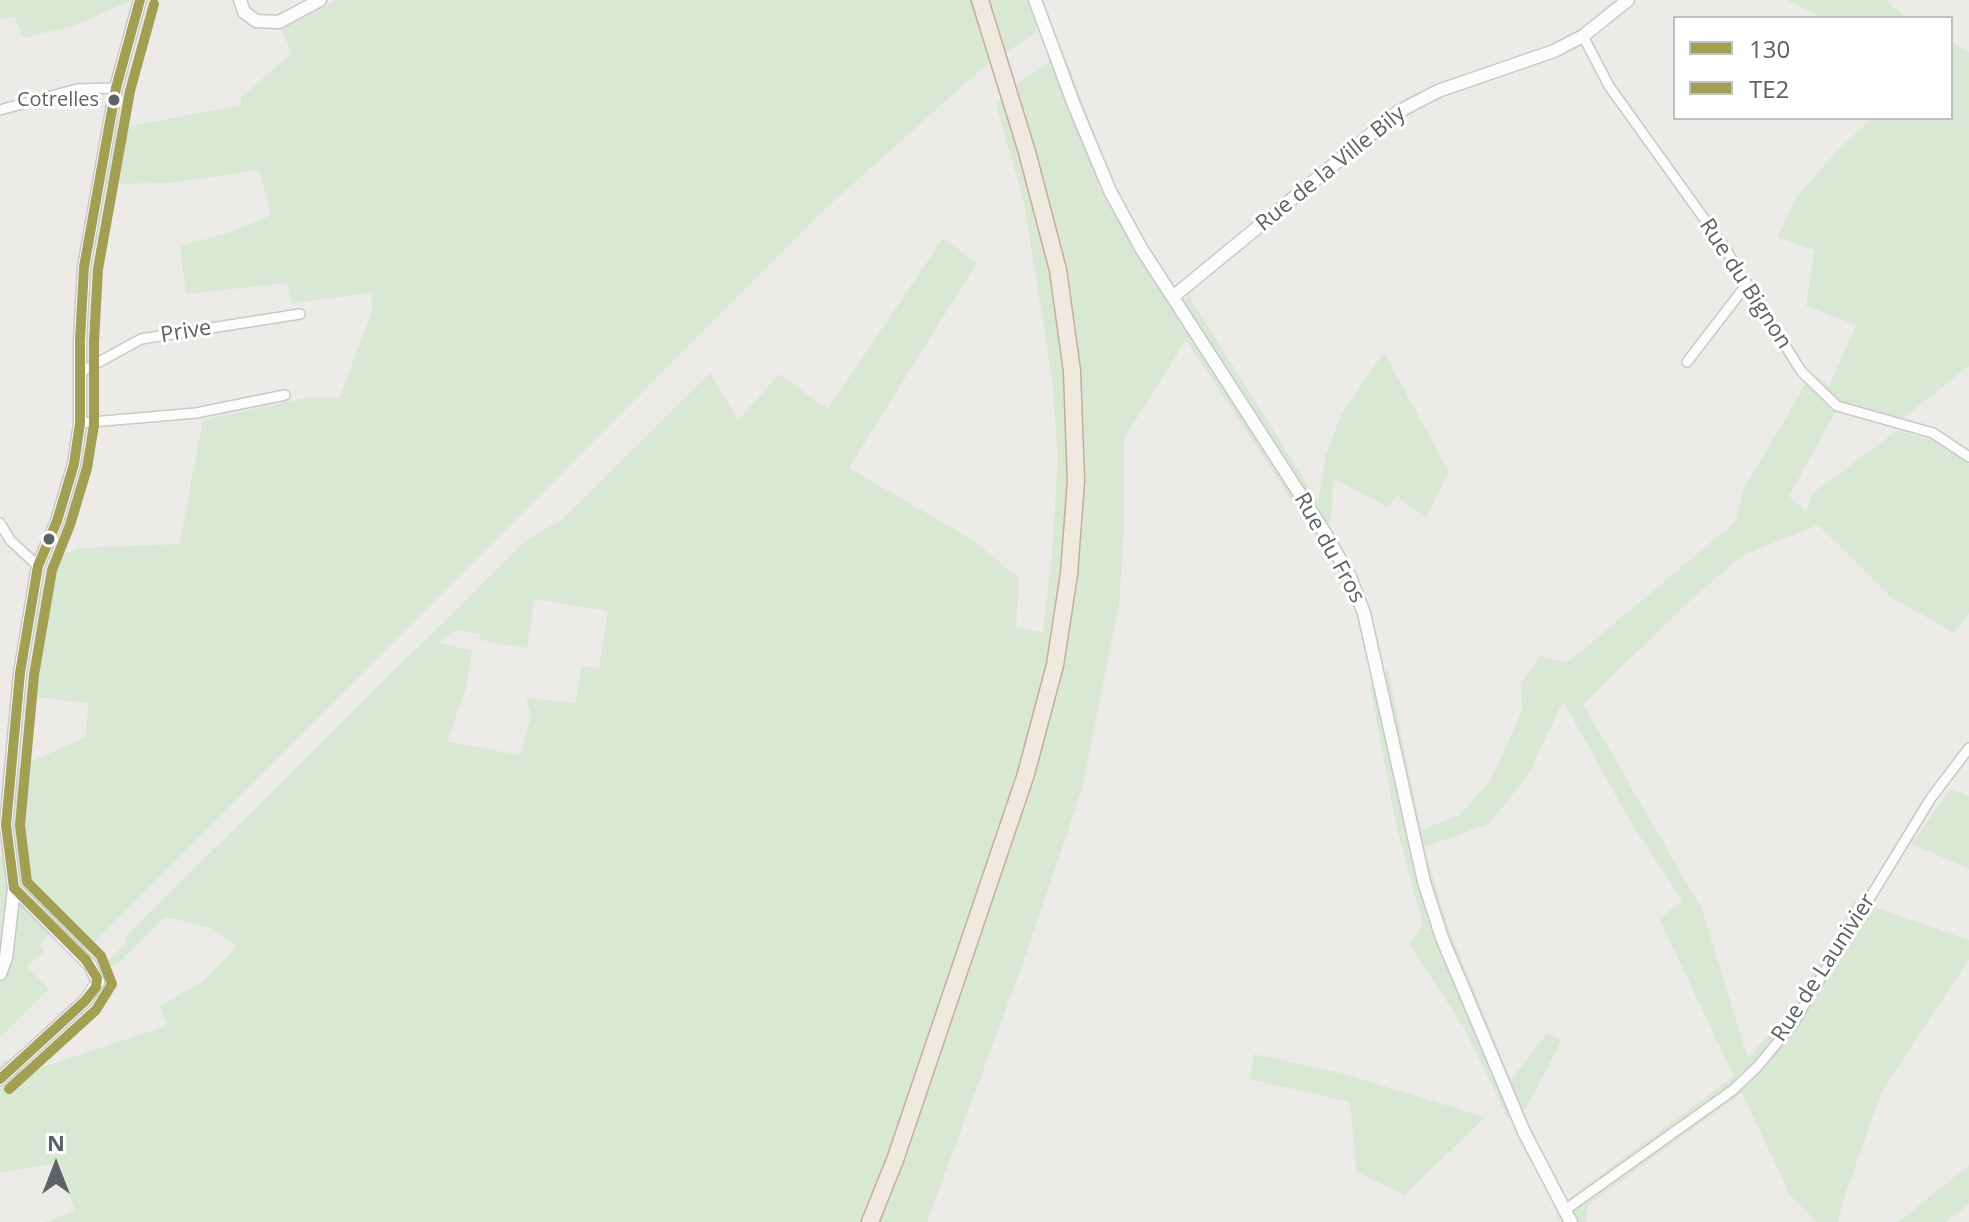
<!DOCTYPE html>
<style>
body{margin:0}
#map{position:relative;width:1969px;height:1222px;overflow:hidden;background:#edebe8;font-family:"Open Sans",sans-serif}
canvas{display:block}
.legend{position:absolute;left:1673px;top:16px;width:280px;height:104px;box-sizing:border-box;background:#fff;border:2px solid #bec0c2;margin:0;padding:10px 14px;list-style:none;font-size:24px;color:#5d6266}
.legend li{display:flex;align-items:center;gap:16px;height:40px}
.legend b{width:40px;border:2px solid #bec0c2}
.north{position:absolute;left:16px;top:1126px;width:80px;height:80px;-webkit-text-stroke:6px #fff;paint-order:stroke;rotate:0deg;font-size:22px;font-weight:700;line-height:32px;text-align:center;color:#5d6266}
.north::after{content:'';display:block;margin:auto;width:28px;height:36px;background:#5d6266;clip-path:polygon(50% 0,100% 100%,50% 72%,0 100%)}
</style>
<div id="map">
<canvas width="1969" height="1222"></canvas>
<ul class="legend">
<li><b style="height:10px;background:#a29f52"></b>130</li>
<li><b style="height:10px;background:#a29f52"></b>TE2</li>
</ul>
<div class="north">N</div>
</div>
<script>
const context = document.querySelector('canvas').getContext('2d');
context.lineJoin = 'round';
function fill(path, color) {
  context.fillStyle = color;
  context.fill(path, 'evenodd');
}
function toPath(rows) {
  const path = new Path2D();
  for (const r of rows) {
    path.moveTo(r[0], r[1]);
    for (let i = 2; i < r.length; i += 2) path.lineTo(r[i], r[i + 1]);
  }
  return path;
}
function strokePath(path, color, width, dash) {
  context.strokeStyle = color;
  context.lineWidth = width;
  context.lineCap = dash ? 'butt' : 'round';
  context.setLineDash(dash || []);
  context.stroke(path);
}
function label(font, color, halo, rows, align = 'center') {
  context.font = font + ' "Open Sans",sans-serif';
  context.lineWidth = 6;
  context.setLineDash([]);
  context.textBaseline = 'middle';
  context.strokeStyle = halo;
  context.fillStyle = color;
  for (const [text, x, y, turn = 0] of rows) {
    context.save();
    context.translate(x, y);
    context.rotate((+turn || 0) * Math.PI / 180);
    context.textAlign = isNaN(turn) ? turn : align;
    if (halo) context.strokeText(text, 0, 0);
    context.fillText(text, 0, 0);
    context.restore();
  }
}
fill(toPath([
 [0,0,132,0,73,26,23,38,15,17,0,19],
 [337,0,1027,0,1038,31,984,67,826,208,85,952,58,923,40,945,45,952,27,966,49,989,0,1038,0,857,14,854,13,836,19,767,86,737,88,703,28,696,40,596,52,560,78,548,179,544,203,420,309,397,339,398,372,312,371,293,292,303,287,283,186,294,180,246,231,232,271,215,259,170,170,183,107,184,116,129,241,105,241,97,292,53,281,29],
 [1787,0,1886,0,1906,18,1822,18],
 [1951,42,1969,52,1969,366,1902,419,1851,404,1835,413,1789,496,1806,512,1814,492,1898,430,1935,441,1969,464,1969,613,1954,633,1891,597,1818,525,1743,555,1692,599,1583,704,1702,909,1748,1058,1788,1013,1839,930,1853,900,1969,940,1969,959,1882,1091,1844,1198,1838,1222,1817,1222,1790,1195,1742,1093,1588,1205,1586,1222,1560,1222,1555,1213,1572,1196,1734,1076,1659,919,1682,900,1630,821,1563,701,1528,775,1489,824,1424,847,1449,929,1511,1080,1547,1033,1562,1040,1526,1109,1508,1119,1464,1028,1409,944,1423,925,1396,825,1370,685,1388,670,1421,830,1459,815,1489,783,1522,711,1521,683,1541,656,1567,663,1735,522,1743,490,1812,373,1829,386,1856,325,1806,306,1814,250,1777,237,1796,198,1837,151,1872,118,1951,118],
 [1063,51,1107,167,1097,185,1174,311,1189,296,1318,501,1326,453,1342,413,1384,352,1449,472,1426,518,1397,496,1387,507,1334,478,1331,521,1316,537,1186,340,1124,439,1124,531,1119,606,1083,786,1024,960,927,1222,45,1222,75,1211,60,1162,0,1173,0,1065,6,1059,22,1074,167,1026,160,1006,202,982,237,946,210,928,165,917,116,965,101,968,125,944,127,935,525,541,561,520,710,373,738,420,779,374,828,409,943,238,977,263,849,468,974,541,1019,578,1016,628,1043,632,1052,554,1058,457,1052,379,1024,203,996,104,1020,82],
 [535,599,608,611,599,669,582,666,575,703,526,698,531,717,520,755,447,742,467,685,472,650,439,643,456,630,480,634,480,640,527,648],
 [1950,789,1969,796,1969,869,1912,844],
 [1254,1054,1341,1073,1485,1117,1405,1195,1356,1172,1350,1102,1249,1079],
 [1969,1165,1969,1204,1946,1222,1893,1222,1901,1220]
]), '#d9e8d4');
const street = toPath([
 [1583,36,1609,86,1723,245,1801,371,1837,406,1933,433,1969,457],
 [0,110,77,89,116,88],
 [1687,362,1747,284],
 [79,373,141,339,300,314],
 [80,423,196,413,285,395],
 [0,523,10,540,38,566],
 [1565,1210,1733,1090,1758,1066,1792,1025,1931,798,1969,748]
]);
const secondary = toPath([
 [240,0,244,12,256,21,279,22,320,0],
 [1035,0,1074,105,1110,191,1141,248,1325,533,1350,577,1364,613,1424,882,1442,938,1524,1132,1571,1222],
 [1174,296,1398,112,1438,91,1554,51,1583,36,1628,0],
 [0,974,6,958,14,888,6,825,20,673,38,566,57,521,74,464,80,423,80,341,84,267,116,88,140,0],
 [0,1079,85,1001,98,982,90,965,14,888]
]);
const highway = toPath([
 [870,1222,895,1160,1026,774,1055,665,1069,574,1076,481,1072,371,1058,270,1027,152,980,0]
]);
strokePath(street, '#c9c9c8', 12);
strokePath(secondary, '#c7c8c7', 15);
strokePath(highway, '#c4ae96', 19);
strokePath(street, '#fcfcfc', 9);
strokePath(secondary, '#fcfcfc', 12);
strokePath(highway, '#efe9e2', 16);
strokePath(toPath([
 [14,888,6,825,20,673,38,566,57,521,74,464,80,423,80,341,84,267,116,88,140,0],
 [14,888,86,960,97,978],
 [0,1079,85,1001,96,987,97,978]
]), '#a29f52', 10);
strokePath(toPath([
 [9,1089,96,1010,112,984,101,956,27,882,20,825,34,675,52,570,70,525,87,468,94,425,94,341,98,269,130,91,154,4]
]), '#a29f52', 10);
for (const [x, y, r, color] of [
 [114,100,7,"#5d6266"],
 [49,539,7,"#5d6266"]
]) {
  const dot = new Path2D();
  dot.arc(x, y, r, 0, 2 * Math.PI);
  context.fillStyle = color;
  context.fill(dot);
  strokePath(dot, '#fff', 3);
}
label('20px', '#5d6266', '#fff', [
 ["Cotrelles",99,100]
], 'right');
label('22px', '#5d6266', '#fff', [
 ["Rue de la Ville Bily",1331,169,-39],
 ["Rue du Bignon",1745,284,57],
 ["Prive",186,332,-9],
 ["Rue du Fros",1329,548,61],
 ["Rue de Launivier",1824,968,-57]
]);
</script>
